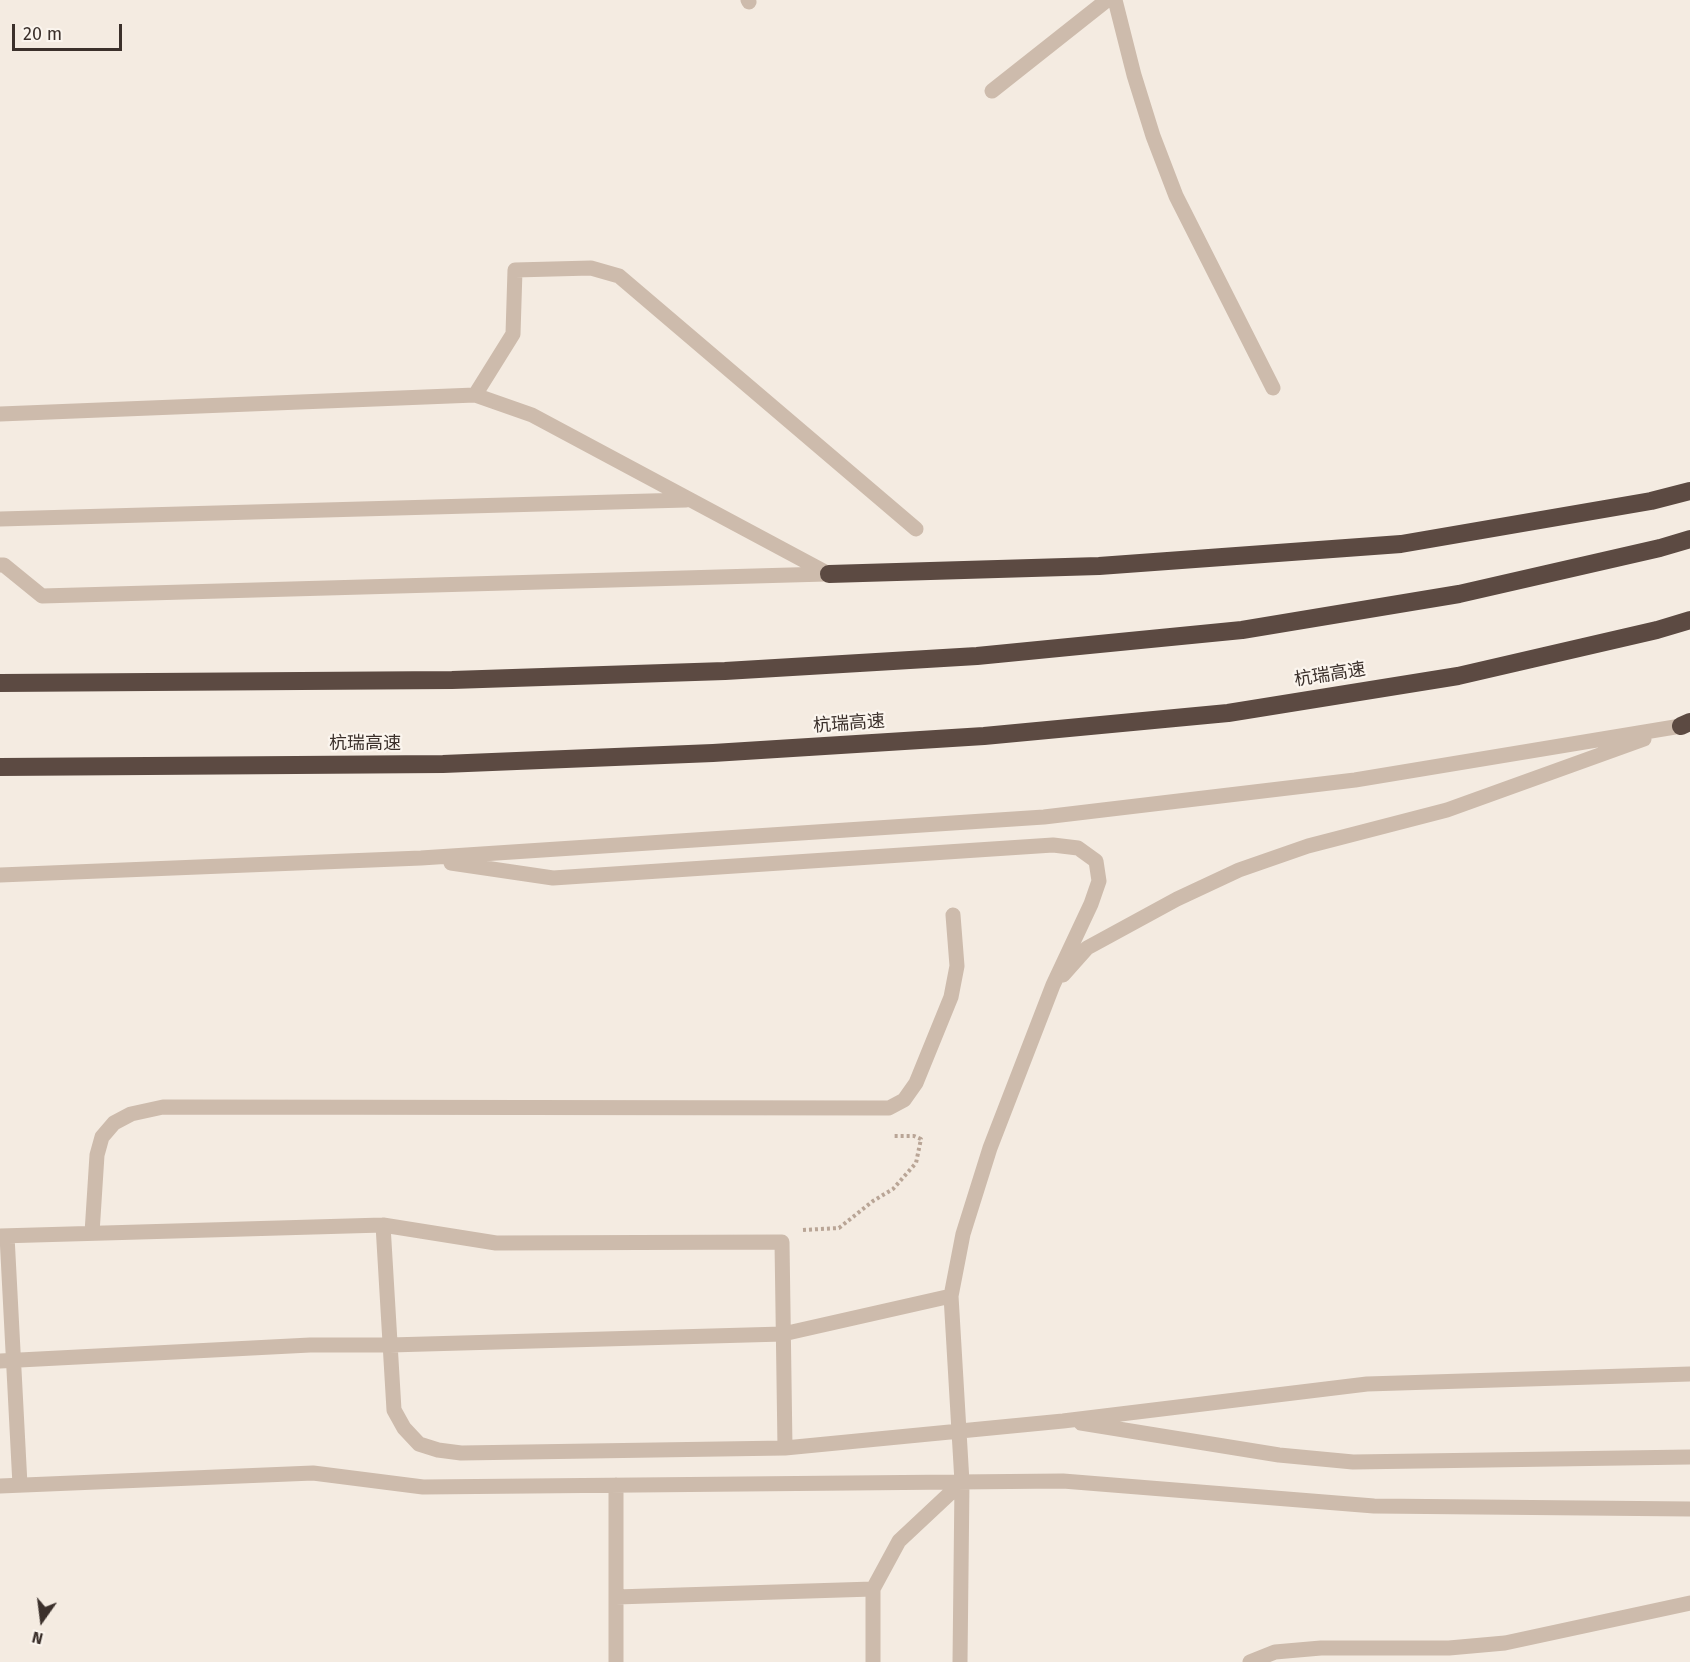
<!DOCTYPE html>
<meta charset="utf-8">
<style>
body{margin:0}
#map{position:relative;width:1690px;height:1662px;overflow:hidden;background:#f4ebe1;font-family:"Fira Sans",sans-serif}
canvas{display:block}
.north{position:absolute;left:12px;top:1590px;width:60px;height:60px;-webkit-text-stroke:4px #fbf5ee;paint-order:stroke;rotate:194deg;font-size:16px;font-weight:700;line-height:24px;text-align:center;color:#3b302b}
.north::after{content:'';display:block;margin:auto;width:21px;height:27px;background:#3b302b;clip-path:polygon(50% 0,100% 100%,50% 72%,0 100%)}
.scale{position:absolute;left:12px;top:24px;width:110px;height:27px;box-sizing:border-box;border:3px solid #3b302b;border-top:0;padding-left:8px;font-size:18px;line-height:21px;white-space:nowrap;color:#3b302b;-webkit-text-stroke:4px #fbf5ee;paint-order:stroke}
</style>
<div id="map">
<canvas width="1690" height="1662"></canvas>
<div class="north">N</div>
<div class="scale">20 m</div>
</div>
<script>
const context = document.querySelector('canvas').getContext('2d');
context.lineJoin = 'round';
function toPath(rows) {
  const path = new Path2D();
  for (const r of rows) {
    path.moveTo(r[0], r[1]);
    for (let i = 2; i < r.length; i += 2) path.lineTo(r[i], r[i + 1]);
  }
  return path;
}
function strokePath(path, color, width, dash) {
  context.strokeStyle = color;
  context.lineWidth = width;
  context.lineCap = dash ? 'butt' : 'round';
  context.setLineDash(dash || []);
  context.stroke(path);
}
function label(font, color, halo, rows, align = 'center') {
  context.font = font + ' "Fira Sans","Noto Sans SC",sans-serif';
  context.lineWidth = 4.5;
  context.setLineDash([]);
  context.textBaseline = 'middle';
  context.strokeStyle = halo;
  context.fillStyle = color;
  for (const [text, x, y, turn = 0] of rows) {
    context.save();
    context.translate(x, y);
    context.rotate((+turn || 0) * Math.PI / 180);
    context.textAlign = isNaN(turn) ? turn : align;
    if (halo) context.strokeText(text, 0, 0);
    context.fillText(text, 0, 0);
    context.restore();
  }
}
strokePath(toPath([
 [803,1230,839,1228,873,1201,893,1189,916,1163,921,1139,914,1136,893,1136]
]), '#b9a596', 4, [3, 3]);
strokePath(toPath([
 [475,395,513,334,515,270,591,268,619,276,916,529],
 [0,414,475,395,532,415,829,574],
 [0,519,686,500],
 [0,565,4,565,42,596,826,574],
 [451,863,553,878,1053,845,1078,848,1096,861,1099,881,1091,904,1053,985,990,1148,963,1234,951,1296,962,1482,960,1662],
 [0,875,421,858,1044,817,1355,780,1681,726],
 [1063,975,1087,948,1177,899,1239,870,1308,846,1447,810,1644,739],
 [383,1225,394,1410,404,1428,419,1444,438,1450,461,1453,785,1448,1063,1421,1367,1384,1690,1374],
 [92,1233,97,1155,102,1137,114,1123,131,1114,163,1107,889,1108,904,1100,916,1083,951,997,957,966,953,915],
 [0,1236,383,1225,496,1243,782,1242,785,1448],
 [7,1236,20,1485],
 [0,1361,310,1345,390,1345,783,1334,951,1296],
 [1081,1423,1279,1455,1353,1462,1690,1457],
 [0,1486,313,1473,423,1487,1063,1481,1374,1506,1690,1509],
 [616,1597,873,1589],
 [616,1662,616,1485],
 [873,1662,873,1589,899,1541,962,1482],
 [1250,1662,1275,1652,1321,1648,1449,1648,1505,1643,1690,1603]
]), '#cdbbac', 15);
strokePath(toPath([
 [748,0,749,2],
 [1115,0,1134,75,1153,136,1176,196,1273,388],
 [992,91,1107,0]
]), '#cdbbac', 15);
strokePath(toPath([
 [829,574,1099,566,1401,544,1651,501,1690,491],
 [0,683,452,680,725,671,977,656,1242,630,1459,594,1660,548,1690,539],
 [1681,726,1690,722],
 [0,767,443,764,713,753,984,736,1228,713,1458,676,1657,630,1690,620]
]), '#5c4a42', 18);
label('18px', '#3b302b', '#fbf5ee', [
 ["杭瑞高速",1330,675,-9],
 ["杭瑞高速",849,724,-4],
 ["杭瑞高速",365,744]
]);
</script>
